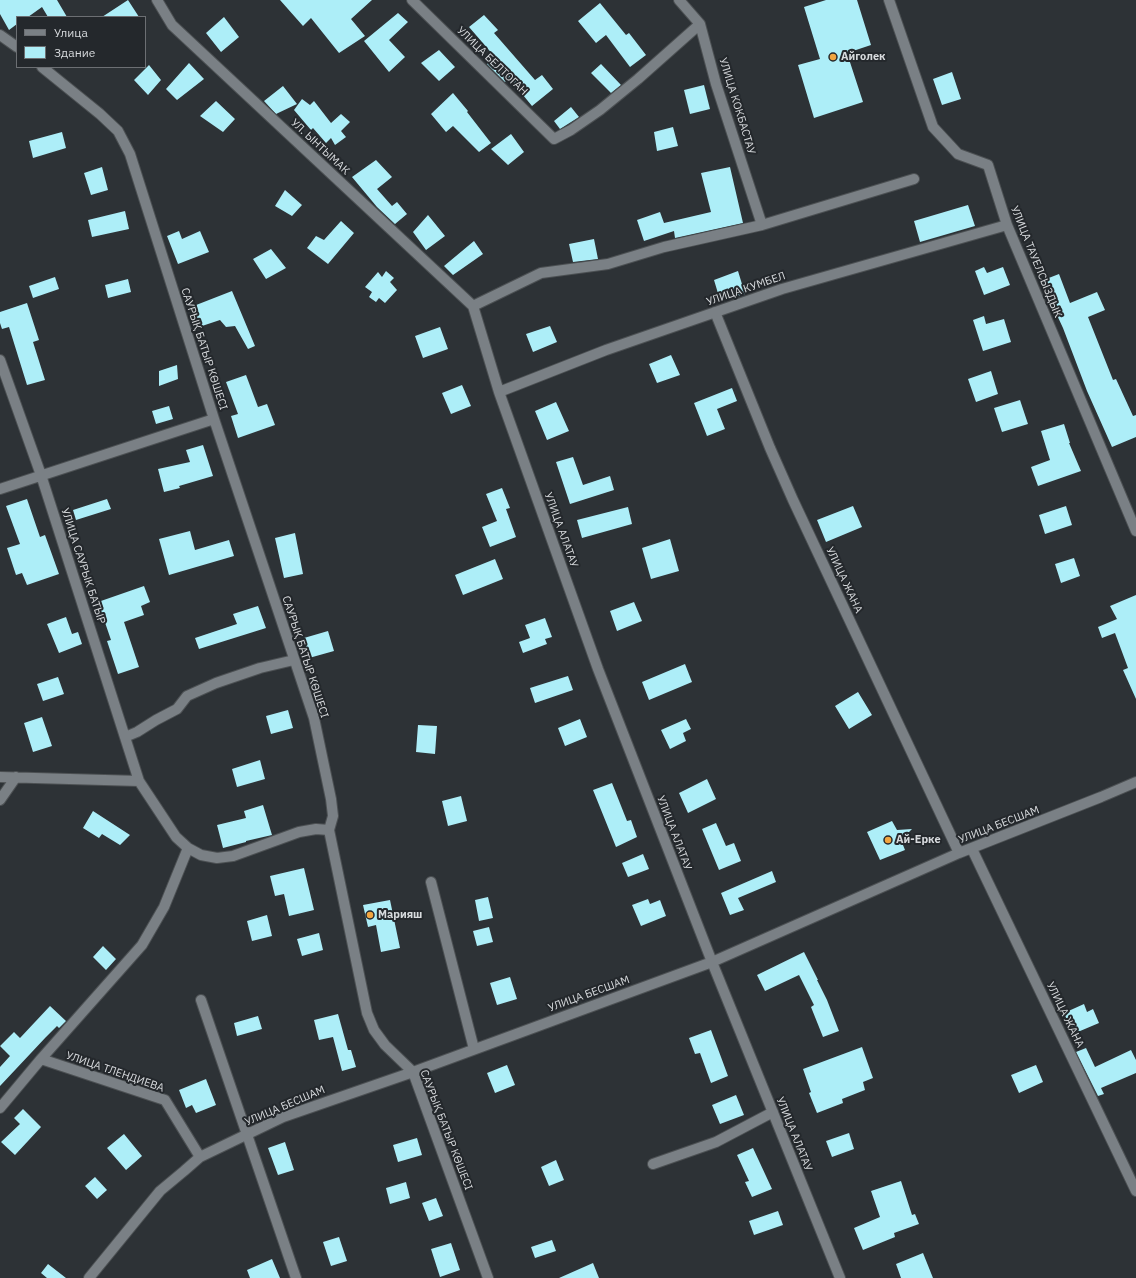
<!DOCTYPE html>
<meta charset="utf-8">
<style>
body{margin:0}
#map{position:relative;width:1136px;height:1278px;overflow:hidden;background:#2d3236;font-family:"IBM Plex Sans",sans-serif}
canvas{display:block}
.legend{position:absolute;left:16px;top:16px;width:130px;height:52px;box-sizing:border-box;background:#24282c;border:1px solid #6c6f73;margin:0;padding:5px 7px;list-style:none;font-size:12px;color:#d7dadd}
.legend li{display:flex;align-items:center;gap:8px;height:20px}
.legend b{width:20px;border:1px solid #6c6f73}
</style>
<div id="map">
<canvas width="1136" height="1278"></canvas>
<ul class="legend">
<li><b style="height:5px;background:#7a8085"></b>Улица</li>
<li><b style="height:11px;background:#adeef8"></b>Здание</li>
</ul>
</div>
<script>
const context = document.querySelector('canvas').getContext('2d');
context.lineJoin = 'round';
function fill(path, color) {
  context.fillStyle = color;
  context.fill(path, 'evenodd');
}
function toPath(rows) {
  const path = new Path2D();
  for (const r of rows) {
    path.moveTo(r[0], r[1]);
    for (let i = 2; i < r.length; i += 2) path.lineTo(r[i], r[i + 1]);
  }
  return path;
}
function strokePath(path, color, width, dash) {
  context.strokeStyle = color;
  context.lineWidth = width;
  context.lineCap = dash ? 'butt' : 'round';
  context.setLineDash(dash || []);
  context.stroke(path);
}
function label(font, color, halo, rows, align = 'center') {
  context.font = font + ' "IBM Plex Sans",sans-serif';
  context.lineWidth = 4;
  context.setLineDash([]);
  context.textBaseline = 'middle';
  context.strokeStyle = halo;
  context.fillStyle = color;
  for (const [text, x, y, turn = 0] of rows) {
    context.save();
    context.translate(x, y);
    context.rotate((+turn || 0) * Math.PI / 180);
    context.textAlign = isNaN(turn) ? turn : align;
    if (halo) context.strokeText(text, 0, 0);
    context.fillText(text, 0, 0);
    context.restore();
  }
}
fill(toPath([
 [0,0,57,0,67,17,48,17,42,7,28,17,17,17,17,24,9,30,0,14],
 [128,0,139,17,102,17],
 [280,0,372,0,351,19,365,36,339,53,311,18,303,26],
 [826,0,857,0,871,45,847,53,863,102,814,118,798,65,820,59,804,7],
 [600,3,626,35,629,33,646,55,630,67,606,35,596,43,578,21],
 [398,13,408,22,389,40,405,57,389,72,364,41],
 [484,15,498,30,494,33,535,80,542,75,553,89,532,106,509,78,505,82,487,64,495,57,469,27],
 [224,17,239,37,221,52,206,33],
 [439,50,455,67,439,81,421,63],
 [189,63,204,79,177,100,166,89],
 [601,64,621,85,611,93,591,73],
 [149,65,161,80,148,95,134,80],
 [952,72,961,99,942,105,933,79],
 [704,85,710,109,690,114,684,90],
 [283,86,297,104,276,114,264,101],
 [453,93,468,111,467,112,491,143,479,152,453,126,446,132,431,114],
 [302,99,310,105,314,101,331,123,341,114,350,122,341,131,346,137,335,145,331,138,326,143,313,128,311,130,294,110],
 [216,101,235,119,223,132,200,116],
 [571,107,579,117,560,129,554,121],
 [673,127,678,146,657,151,654,132],
 [62,132,66,148,33,158,29,141],
 [511,134,524,152,508,165,491,149],
 [376,160,392,177,377,189,392,206,397,202,407,214,395,224,377,207,352,177],
 [102,167,108,190,91,195,84,173],
 [730,167,743,223,675,238,674,231,644,241,637,220,660,212,664,223,711,212,701,173],
 [285,190,302,205,292,216,275,206],
 [968,205,975,226,920,242,914,221],
 [125,211,129,229,92,237,88,220],
 [428,215,445,236,426,250,413,232],
 [341,221,354,233,328,264,307,248,316,236,324,240],
 [179,231,182,239,200,231,209,252,178,264,167,236],
 [594,239,598,259,573,262,569,244],
 [474,241,483,254,453,275,444,266],
 [271,249,286,268,266,279,253,259],
 [984,267,987,273,1003,267,1010,285,984,295,975,271],
 [386,271,394,278,390,282,397,290,385,303,379,298,376,302,369,297,372,292,365,287,378,272,382,277],
 [738,271,745,294,720,300,714,280],
 [1059,274,1070,303,1097,292,1105,310,1088,317,1113,380,1116,379,1133,416,1136,415,1136,437,1112,447,1087,391,1063,328,1041,281],
 [55,277,59,289,33,298,29,286],
 [128,279,131,292,108,298,105,285],
 [232,291,255,346,248,349,235,326,226,327,220,320,202,326,191,307],
 [27,303,39,340,33,342,45,380,27,385,9,327,2,329,0,323,0,312],
 [984,316,986,324,1004,319,1011,342,983,351,973,320],
 [550,326,557,342,533,352,526,334],
 [440,327,448,349,423,358,415,336],
 [671,355,680,375,657,383,649,364],
 [177,365,178,379,159,386,159,371],
 [991,371,998,394,976,402,968,379],
 [246,375,258,407,267,404,275,425,238,438,231,416,238,414,226,382],
 [462,385,471,406,451,414,442,393],
 [732,388,737,401,717,409,725,429,707,436,694,403],
 [1020,400,1028,424,1002,432,994,408],
 [556,402,569,431,547,440,535,411],
 [169,406,173,419,156,424,152,411],
 [1064,424,1070,443,1069,443,1081,471,1038,486,1031,467,1050,460,1041,431],
 [203,445,213,476,179,486,180,488,164,492,158,469,190,462,186,450],
 [573,457,583,485,610,476,614,490,570,504,556,462],
 [502,488,510,508,506,509,516,537,490,547,482,527,497,521,486,494],
 [27,499,40,537,45,535,59,574,27,585,22,573,16,575,7,548,20,544,6,506],
 [107,499,111,509,76,520,73,510],
 [853,506,862,527,826,542,817,520],
 [1066,506,1072,525,1045,534,1039,515],
 [628,507,632,524,582,538,577,520],
 [190,531,195,550,229,540,234,556,169,575,159,539],
 [295,533,303,574,284,578,275,538],
 [670,539,679,571,651,579,642,548],
 [1074,558,1080,576,1061,583,1055,564],
 [495,559,503,579,463,595,455,575],
 [144,586,150,602,141,606,144,615,124,622,139,667,118,674,107,641,111,640,98,602],
 [1136,595,1136,699,1123,670,1128,668,1115,633,1102,638,1098,627,1117,619,1110,606],
 [634,602,642,621,617,631,610,611],
 [258,606,266,628,199,649,195,638,237,624,233,614],
 [66,617,72,634,78,632,82,644,59,653,47,624],
 [545,618,552,637,545,639,547,644,523,653,519,642,530,638,525,625],
 [328,631,334,651,309,658,304,638],
 [685,664,692,682,649,700,642,682],
 [568,676,573,690,535,703,530,688],
 [58,677,64,694,43,701,37,684],
 [858,692,872,715,849,729,835,706],
 [288,710,293,728,271,734,266,716],
 [42,717,52,746,33,752,24,723],
 [580,719,587,737,565,746,558,728],
 [686,719,691,729,683,733,686,741,670,749,661,730],
 [418,725,437,726,435,754,416,752],
 [260,760,265,779,237,787,232,769],
 [707,779,716,799,688,813,679,793],
 [612,783,627,821,631,820,637,837,616,847,593,790],
 [461,796,467,821,448,826,442,801],
 [263,805,272,835,246,841,246,842,223,848,217,825,246,818,244,811],
 [93,811,130,835,120,845,102,834,99,838,83,828],
 [892,821,897,830,912,829,901,840,905,850,880,860,867,832],
 [716,823,726,846,734,843,741,861,719,870,702,829],
 [643,854,649,869,628,877,622,863],
 [304,868,314,910,289,916,284,894,275,896,270,876],
 [772,871,776,882,738,898,744,910,730,915,721,893],
 [488,897,493,918,479,921,475,900],
 [648,899,650,904,660,900,666,916,641,926,632,905],
 [390,900,400,948,381,952,376,925,368,927,363,905],
 [267,915,272,936,252,941,247,921],
 [489,927,493,942,477,946,473,931],
 [319,933,323,950,302,956,297,939],
 [103,946,116,959,106,970,93,957],
 [804,952,818,980,817,980,827,1000,839,1031,823,1037,811,1007,814,1005,799,975,765,991,757,975],
 [510,977,517,999,497,1005,490,983],
 [1084,1004,1087,1012,1093,1009,1099,1023,1073,1034,1064,1013],
 [50,1006,66,1021,59,1028,57,1026,46,1037,0,1086,0,1067,10,1056,0,1046,14,1032,20,1038],
 [338,1014,348,1050,351,1050,356,1067,342,1071,333,1037,319,1040,314,1020],
 [258,1016,262,1029,237,1036,234,1023],
 [711,1030,728,1076,711,1083,700,1053,695,1054,689,1038],
 [862,1047,873,1078,863,1082,865,1090,842,1099,843,1103,817,1113,809,1093,811,1092,803,1069],
 [1086,1048,1095,1067,1131,1050,1136,1060,1136,1073,1101,1088,1104,1094,1098,1096,1076,1052],
 [507,1065,515,1085,495,1093,487,1073],
 [1036,1065,1043,1082,1019,1093,1011,1075],
 [206,1079,216,1105,196,1113,192,1105,186,1108,179,1090],
 [736,1095,744,1115,720,1124,712,1105],
 [23,1109,41,1127,15,1155,1,1142,20,1124,14,1118],
 [849,1133,854,1149,832,1157,826,1141],
 [124,1134,142,1156,126,1170,107,1148],
 [417,1138,422,1155,398,1162,393,1145],
 [285,1142,294,1170,278,1175,268,1148],
 [753,1148,772,1189,752,1197,745,1182,749,1181,737,1155],
 [556,1160,564,1180,549,1186,541,1167],
 [95,1177,107,1190,97,1199,85,1186],
 [901,1181,912,1215,915,1214,919,1224,894,1233,895,1237,863,1250,854,1228,880,1217,871,1191],
 [406,1182,410,1198,390,1204,386,1188],
 [436,1198,443,1216,429,1221,422,1203],
 [778,1211,783,1225,754,1235,749,1221],
 [339,1237,347,1261,331,1266,323,1242],
 [552,1240,556,1251,535,1258,531,1247],
 [451,1243,460,1270,440,1277,431,1249],
 [923,1253,933,1278,901,1278,896,1264],
 [272,1259,280,1278,250,1278,247,1270],
 [593,1263,599,1278,559,1278],
 [48,1264,66,1278,47,1278,41,1273]
]), '#adeef8');
const minor = toPath([
 [157,0,172,25,473,306],
 [412,0,554,139,571,130,600,110,638,79,700,24],
 [679,0,700,24,716,84,762,225],
 [889,0,933,127,958,154,988,165,1007,225,1136,531],
 [0,35,17,47],
 [42,67,100,114,118,131,130,154,214,419,314,718,331,799,333,816,329,830,367,1013,374,1030,385,1045,413,1072,488,1278],
 [473,306,499,392,598,669,712,962,840,1278],
 [473,306,541,273,608,264,664,247,762,225,914,179],
 [715,312,770,448,793,500,959,853],
 [0,360,41,475,139,781],
 [499,392,606,350,782,289,1007,225],
 [0,489,214,419],
 [125,737,137,732,156,720,177,709,187,696,216,683,260,668,294,660],
 [0,777,139,781,176,837,188,848,201,855,217,858,233,856,299,832,316,829,329,830],
 [0,800,16,777],
 [972,849,1136,1191],
 [431,882,474,1049],
 [201,1000,296,1278],
 [41,1059,165,1100,200,1157],
 [0,1108,41,1059,142,945,164,907,188,848],
 [653,1164,716,1142,773,1112],
 [89,1278,160,1191,184,1171,200,1157,283,1117,413,1072,712,962,959,853,1101,797,1136,782]
]);
strokePath(minor, '#4c5053', 12);
strokePath(minor, '#7a8085', 10);
for (const [x, y, r, color] of [
 [833,57,4,"#f1a540"],
 [888,840,4,"#f1a540"],
 [370,915,4,"#f1a540"]
]) {
  const dot = new Path2D();
  dot.arc(x, y, r, 0, 2 * Math.PI);
  context.fillStyle = color;
  context.fill(dot);
  strokePath(dot, '#24282c', 1.5);
}
label('bold 11px', '#d7dadd', '#24282c', [
 ["Айголек",841,57],
 ["Ай-Ерке",896,840],
 ["Марияш",378,915]
], 'left');
label('11px', '#d7dadd', '#24282c', [
 ["УЛИЦА БЕЛТОГАН",492,61,44],
 ["УЛИЦА КОКБАСТАУ",737,106,73],
 ["УЛ. ЫНТЫМАК",320,147,43],
 ["УЛИЦА ТАУЕЛСЫЗДЫК",1036,262,68],
 ["УЛИЦА КУМБЕЛ",746,289,-19],
 ["САУРЫҚ БАТЫР КӨШЕСІ",204,349,72],
 ["УЛИЦА АЛАТАУ",561,530,70],
 ["УЛИЦА САУРЫК БАТЫР",83,566,72],
 ["УЛИЦА ЖАНА",844,580,65],
 ["САУРЫҚ БАТЫР КӨШЕСІ",305,657,72],
 ["УЛИЦА БЕСШАМ",999,825,-21],
 ["УЛИЦА АЛАТАУ",674,833,69],
 ["УЛИЦА БЕСШАМ",589,994,-20],
 ["УЛИЦА ЖАНА",1065,1015,64],
 ["УЛИЦА ТЛЕНДИЕВА",115,1072,19],
 ["УЛИЦА БЕСШАМ",285,1106,-23],
 ["САУРЫҚ БАТЫР КӨШЕСІ",446,1130,69],
 ["УЛИЦА АЛАТАУ",794,1134,68]
]);
</script>
